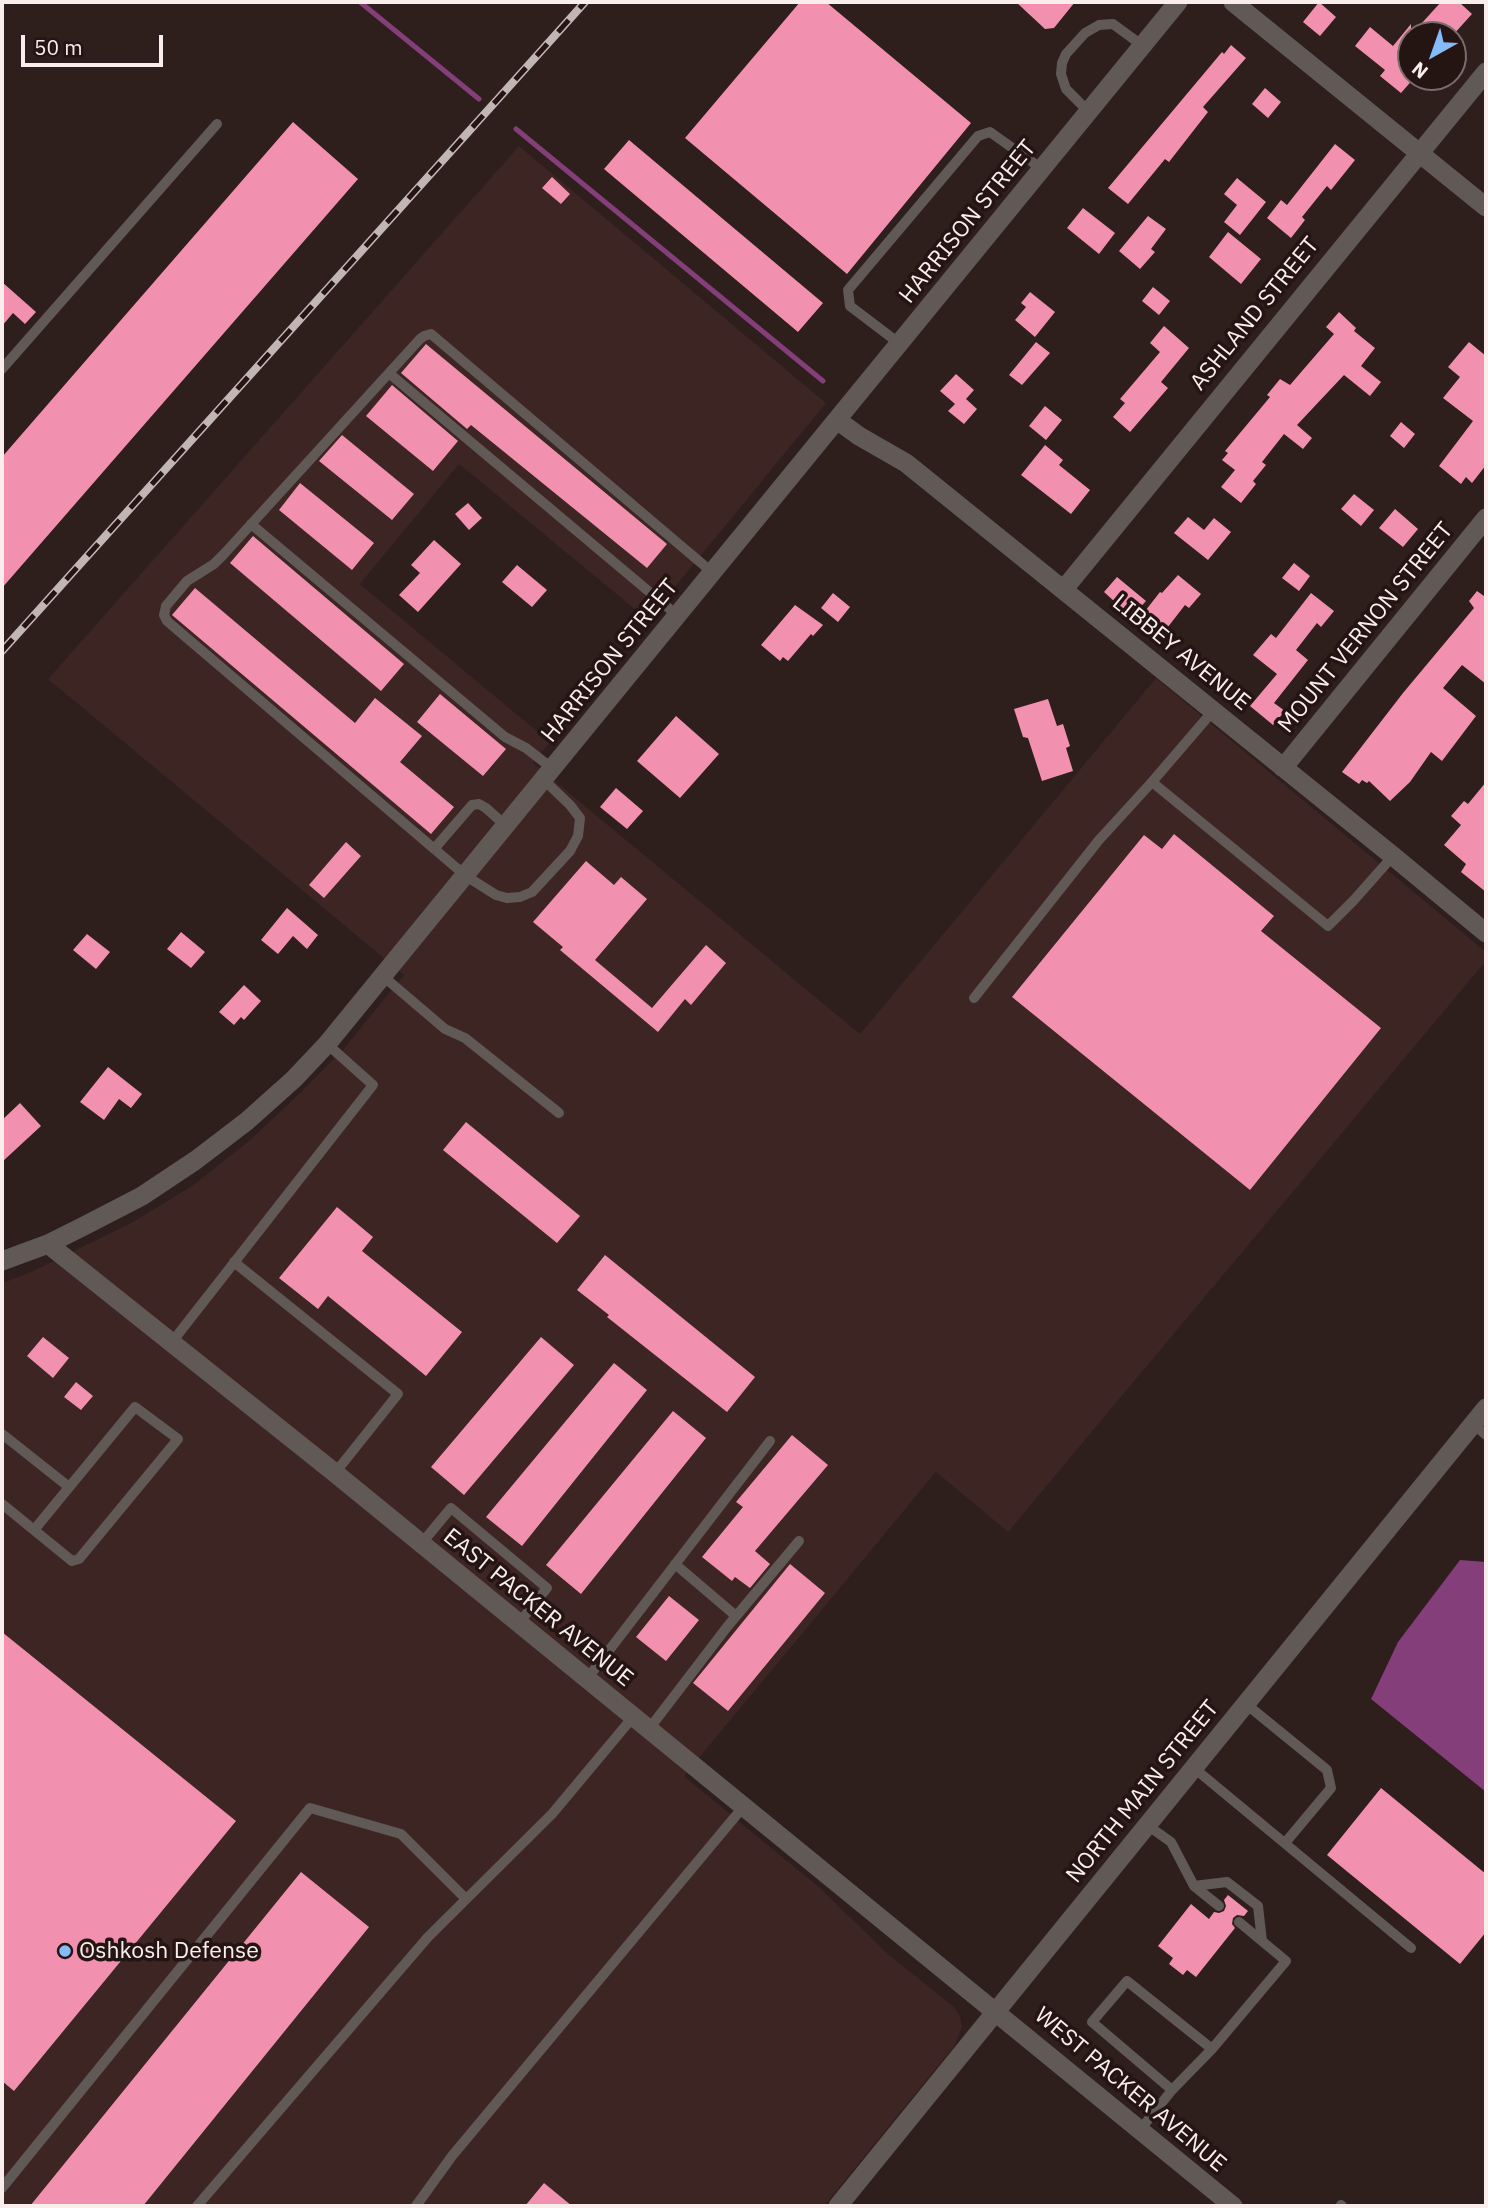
<!DOCTYPE html>
<style>
body{margin:0}
#map{position:relative;width:1488px;height:2208px;overflow:hidden;background:#2e1e1c;font-family:"IBM Plex Sans",sans-serif}
canvas{display:block}
.frame{position:absolute;inset:0;border:4px solid #f9eeec;pointer-events:none}
.north{position:absolute;left:1397px;top:21px;width:70px;height:70px;box-sizing:border-box;background:#241513;border:2px solid #796c6a;border-radius:50%;rotate:220deg;font-size:19px;font-weight:700;line-height:28px;text-align:center;color:#f9eeec}
.north::after{content:'';display:block;margin:auto;width:24px;height:32px;background:#86bbfb;clip-path:polygon(50% 0,100% 100%,50% 72%,0 100%)}
.scale{position:absolute;left:21px;top:35px;width:142px;height:32px;box-sizing:border-box;border:4px solid #f9eeec;border-top:0;padding-left:9px;font-size:21px;line-height:24px;white-space:nowrap;color:#f9eeec;-webkit-text-stroke:5px #241513;paint-order:stroke}
</style>
<div id="map">
<canvas width="1488" height="2208"></canvas>
<div class="frame"></div>
<div class="north">N</div>
<div class="scale">50 m</div>
</div>
<script>
const context = document.querySelector('canvas').getContext('2d');
context.lineJoin = 'round';
function fill(path, color) {
  context.fillStyle = color;
  context.fill(path, 'evenodd');
}
function toPath(rows) {
  const path = new Path2D();
  for (const r of rows) {
    path.moveTo(r[0], r[1]);
    for (let i = 2; i < r.length; i += 2) path.lineTo(r[i], r[i + 1]);
  }
  return path;
}
function strokePath(path, color, width, dash) {
  context.strokeStyle = color;
  context.lineWidth = width;
  context.lineCap = dash ? 'butt' : 'round';
  context.setLineDash(dash || []);
  context.stroke(path);
}
function label(font, color, halo, rows, align = 'center') {
  context.font = font + ' "IBM Plex Sans",sans-serif';
  context.lineWidth = 7;
  context.setLineDash([]);
  context.textBaseline = 'middle';
  context.strokeStyle = halo;
  context.fillStyle = color;
  for (const [text, x, y, turn = 0] of rows) {
    context.save();
    context.translate(x, y);
    context.rotate((+turn || 0) * Math.PI / 180);
    context.textAlign = isNaN(turn) ? turn : align;
    if (halo) context.strokeText(text, 0, 0);
    context.fillText(text, 0, 0);
    context.restore();
  }
}
fill(toPath([
 [519,146,826,403,648,620,459,464,360,584,550,742,533,763,860,1034,1156,678,1486,952,1486,961,1008,1532,936,1472,684,1776,820,1888,888,1954,953,2006,960,2016,962,2027,955,2045,824,2206,2,2206,2,1283,29,1273,133,1222,192,1186,249,1141,298,1095,340,1053,404,975,48,679]
]), '#3c2523');
fill(toPath([
 [1460,1560,1486,1562,1486,1792,1371,1699,1398,1642]
]), '#843e7a');
strokePath(toPath([
 [360,2,479,99],
 [516,129,823,381]
]), '#843e7a', 5);
fill(toPath([
 [800,2,826,2,971,123,847,274,685,138],
 [1016,2,1075,2,1054,28,1045,29],
 [1319,2,1336,17,1320,36,1303,22],
 [1441,2,1459,2,1472,14,1453,35,1411,35,1411,77,1415,77,1401,93,1380,76,1385,70,1355,46,1370,27,1393,46,1411,24,1411,35],
 [1231,45,1246,58,1203,107,1208,112,1169,162,1165,159,1128,204,1108,188,1222,52,1224,54],
 [1265,88,1281,102,1268,118,1252,104],
 [293,122,358,179,2,588,2,457],
 [629,140,823,303,798,332,604,169],
 [1335,144,1355,160,1331,190,1327,186,1302,217,1305,220,1291,238,1267,218,1281,200,1287,205],
 [552,177,570,194,561,204,542,188],
 [1237,178,1266,202,1240,235,1224,222,1237,205,1224,194],
 [1083,208,1115,233,1099,254,1067,228],
 [1148,216,1166,229,1151,249,1155,252,1140,269,1119,251],
 [1228,232,1261,259,1241,284,1209,257],
 [2,282,36,312,25,324,13,313,2,326],
 [1153,287,1170,301,1159,315,1142,301],
 [1030,292,1055,312,1035,337,1015,320,1026,307,1021,303],
 [1339,312,1356,328,1354,331,1375,348,1361,366,1381,382,1370,396,1344,375,1297,425,1312,438,1303,449,1284,434,1262,462,1266,465,1253,481,1256,484,1241,503,1221,487,1235,470,1222,460,1228,453,1225,451,1270,397,1267,395,1280,379,1290,385,1334,334,1326,327],
 [1164,326,1189,348,1161,382,1168,388,1130,432,1113,417,1125,403,1120,399,1160,352,1150,343],
 [1036,342,1050,353,1022,385,1009,375],
 [1469,342,1486,356,1486,465,1472,483,1466,477,1461,484,1439,466,1473,421,1443,398,1460,377,1448,367],
 [426,344,667,544,647,568,471,425,467,429,401,373],
 [956,374,974,390,966,399,977,409,964,424,948,411,955,404,940,391],
 [392,385,458,441,433,471,366,416],
 [1045,406,1062,420,1046,440,1029,426],
 [1401,422,1415,434,1404,448,1390,436],
 [342,435,414,494,392,520,319,461],
 [1045,445,1063,460,1059,465,1090,490,1071,514,1021,475],
 [300,483,374,543,352,570,279,510],
 [1354,494,1374,510,1361,526,1341,509],
 [468,503,482,518,469,530,455,514],
 [1395,509,1418,529,1403,547,1379,528],
 [1188,517,1204,530,1214,518,1231,532,1208,560,1174,533],
 [253,536,404,664,381,691,230,563],
 [434,540,461,564,418,612,399,595,420,573,411,565],
 [1294,563,1310,576,1299,591,1282,578],
 [517,565,547,590,532,607,502,582],
 [1178,575,1201,594,1189,608,1185,605,1164,632,1142,615,1160,592,1162,593],
 [1117,577,1146,601,1136,612,1129,606,1125,611,1104,592],
 [195,588,355,723,375,698,422,736,400,762,454,807,431,834,172,615],
 [1477,591,1484,596,1486,593,1486,684,1462,665,1443,688,1476,716,1442,761,1431,752,1410,782,1390,801,1369,781,1367,783,1362,780,1359,784,1342,772,1403,693,1474,608,1469,601],
 [833,593,850,607,838,622,821,608],
 [1311,593,1334,611,1321,627,1317,623,1296,650,1308,660,1274,703,1285,711,1273,725,1250,706,1277,674,1253,655,1271,634,1276,638],
 [795,605,823,625,813,636,811,634,788,661,783,657,780,661,761,645],
 [440,694,506,749,483,776,417,722],
 [1048,699,1057,726,1063,724,1070,746,1066,748,1073,771,1042,781,1028,738,1023,737,1014,709],
 [676,716,719,754,680,798,637,761],
 [1486,782,1486,892,1461,872,1466,864,1444,845,1461,825,1451,816,1464,801,1468,804],
 [616,788,643,811,627,829,600,807],
 [1174,834,1274,916,1261,931,1381,1028,1250,1190,1012,997,1144,835,1162,849],
 [346,842,361,856,324,898,309,885],
 [586,861,614,885,621,877,647,899,595,960,652,1008,706,945,726,963,691,1005,685,999,658,1032,560,950,563,947,533,922],
 [287,908,318,935,307,949,293,936,278,954,261,940],
 [181,932,205,952,191,968,167,949],
 [87,934,110,952,96,969,73,950],
 [244,985,261,1001,244,1020,241,1017,234,1025,219,1012],
 [108,1067,142,1094,131,1108,119,1099,104,1120,80,1102],
 [20,1103,41,1126,2,1162,2,1120],
 [466,1122,580,1216,557,1243,443,1150],
 [337,1207,373,1237,362,1251,462,1332,426,1376,328,1296,318,1309,279,1278],
 [605,1255,755,1377,727,1412,607,1317,609,1315,577,1290],
 [43,1337,69,1358,53,1378,27,1356],
 [541,1337,574,1365,464,1495,431,1467],
 [614,1363,647,1390,522,1546,486,1517],
 [76,1382,93,1396,81,1410,64,1397],
 [673,1411,706,1438,581,1594,546,1565],
 [792,1435,828,1465,755,1551,770,1564,750,1588,735,1577,732,1581,702,1557,743,1507,736,1502],
 [790,1564,825,1593,728,1711,693,1683],
 [669,1596,699,1620,666,1661,636,1637],
 [2,1632,236,1821,14,2091,2,2081],
 [1381,1788,1486,1874,1486,1932,1460,1964,1327,1855],
 [301,1872,369,1927,143,2206,30,2206],
 [1228,1895,1248,1911,1244,1916,1237,1915,1233,1918,1232,1924,1235,1928,1196,1977,1187,1970,1183,1975,1169,1964,1173,1958,1158,1946,1191,1904,1209,1919,1214,1912,1219,1913,1224,1911,1226,1906,1224,1900],
 [544,2183,572,2206,525,2206]
]), '#f290b0');
strokePath(toPath([
 [1089,112,1066,89,1061,74,1062,63,1066,54,1085,33,1099,25,1113,24,1143,46],
 [900,344,850,306,848,290,978,136,990,132,1042,169],
 [2,369,217,124],
 [390,374,678,616],
 [251,524,505,737,526,748,553,769],
 [1213,711,1152,782,1328,926,1354,900,1393,856],
 [544,780,570,805,580,818,578,836,570,851,532,892,520,897,507,898,496,895,466,876,167,621,164,615,166,606,187,581,214,564,224,554,420,339,424,336,431,334,713,573],
 [434,849,472,805,479,804,486,808,506,826],
 [384,977,445,1029,465,1038,559,1113],
 [974,998,1099,840,1152,782],
 [234,1262,398,1394,335,1473],
 [172,1342,373,1085,327,1044],
 [1473,1424,1486,1435],
 [2,1434,69,1487],
 [2,1504,72,1561,79,1559,178,1439,135,1407,34,1530],
 [421,1544,451,1508,547,1588,519,1623],
 [675,1564,736,1616],
 [587,1679,770,1441],
 [1246,1704,1327,1770,1331,1788,1285,1843],
 [649,1729,727,1627,799,1541],
 [1194,1768,1411,1948],
 [1147,1825,1171,1842,1194,1886,1219,1906],
 [1194,1886,1227,1882,1258,1906,1262,1941],
 [1172,2090,1092,2022,1127,1981,1212,2049],
 [1140,2130,1172,2090,1212,2049,1286,1961,1239,1922],
 [2,2188,310,1808,401,1834,465,1898],
 [1341,2205,1342,2206],
 [197,2206,428,1937,552,1814,633,1717],
 [416,2206,452,2156,744,1806]
]), '#605955', 10);
strokePath(toPath([
 [1233,2,1486,207],
 [837,420,859,436,906,463,1393,856,1486,933],
 [1064,589,1486,72],
 [1283,768,1486,518],
 [48,1244,335,1473,1233,2206],
 [2,1261,48,1244,86,1225,142,1196,196,1160,247,1121,294,1079,327,1044,1178,2],
 [838,2206,1486,1408]
]), '#605955', 19);
const rail = toPath([
 [2,651,585,2]
]);
strokePath(rail, '#c2b6b4', 8);
strokePath(rail, '#241513', 5, [16]);
for (const [x, y, r, color] of [
 [65,1951,7,"#86bbfb"]
]) {
  const dot = new Path2D();
  dot.arc(x, y, r, 0, 2 * Math.PI);
  context.fillStyle = color;
  context.fill(dot);
  strokePath(dot, '#241513', 2.5);
}
label('23px', '#f9eeec', '#241513', [
 ["HARRISON STREET",968,222,-51],
 ["ASHLAND STREET",1255,314,-51],
 ["MOUNT VERNON STREET",1366,628,-51],
 ["LIBBEY AVENUE",1181,653,39],
 ["HARRISON STREET",610,661,-51],
 ["EAST PACKER AVENUE",538,1608,39],
 ["NORTH MAIN STREET",1143,1792,-51],
 ["WEST PACKER AVENUE",1130,2090,40]
]);
label('23px', '#f9eeec', '#241513', [
 ["Oshkosh Defense",79,1951]
], 'left');
</script>
